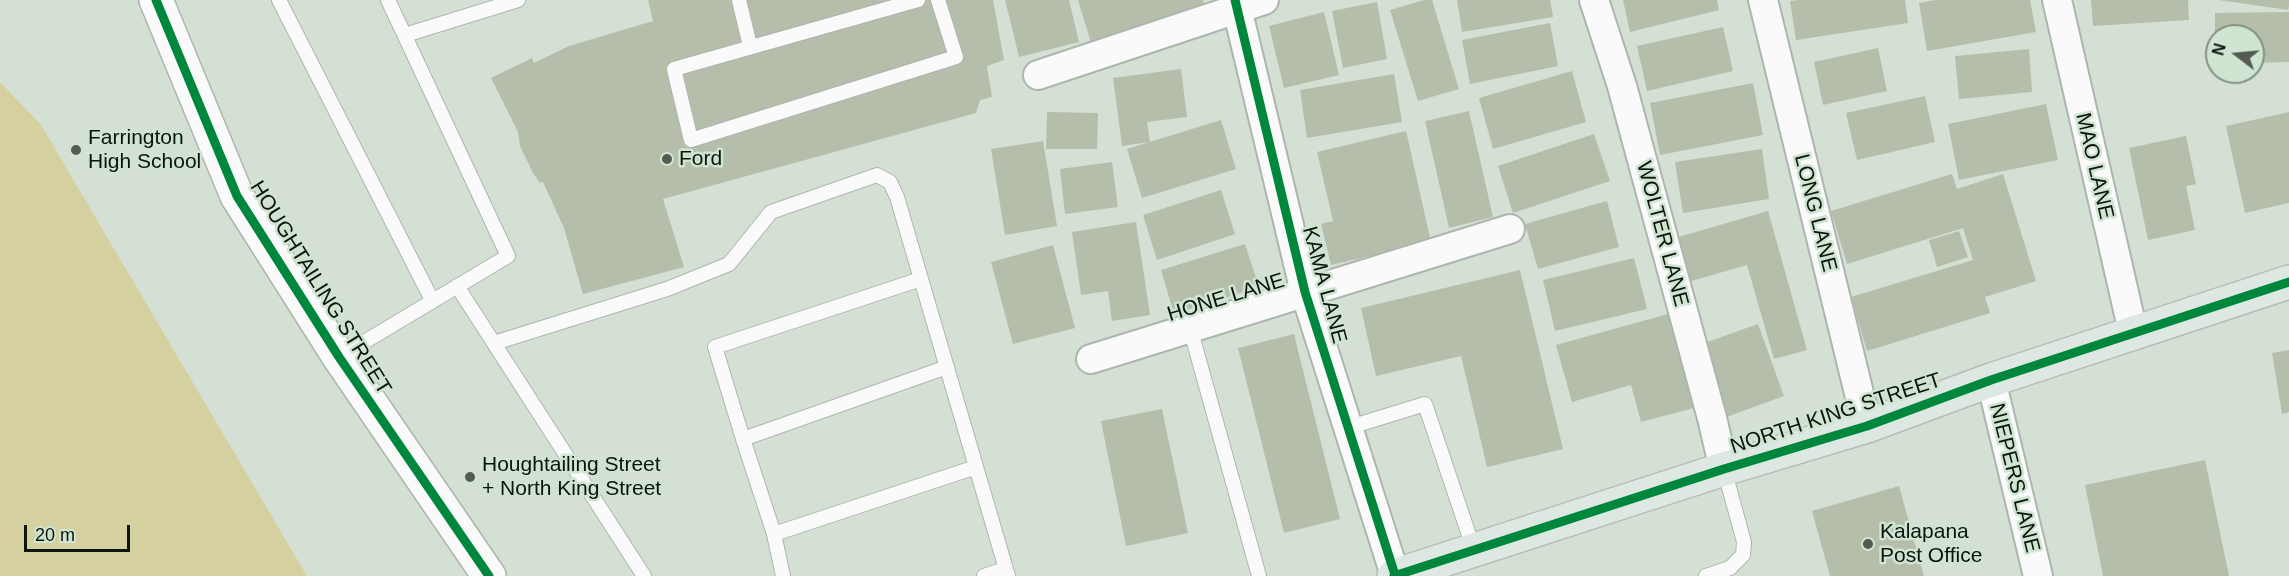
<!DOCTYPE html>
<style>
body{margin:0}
#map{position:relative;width:2289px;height:576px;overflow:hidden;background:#d5e0d5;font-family:Helvetica,sans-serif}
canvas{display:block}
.north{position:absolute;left:2205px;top:24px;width:60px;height:60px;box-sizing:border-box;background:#d0e5d1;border:2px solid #829183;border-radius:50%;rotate:286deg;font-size:16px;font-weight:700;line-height:24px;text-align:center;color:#0d140d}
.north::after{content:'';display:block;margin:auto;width:21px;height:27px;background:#535b53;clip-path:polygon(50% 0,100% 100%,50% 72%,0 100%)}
.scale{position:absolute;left:24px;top:525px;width:106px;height:27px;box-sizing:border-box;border:3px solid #0d140d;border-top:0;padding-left:8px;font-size:18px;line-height:21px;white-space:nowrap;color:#0d140d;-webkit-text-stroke:4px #d0e5d1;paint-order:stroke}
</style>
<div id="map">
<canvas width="2289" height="576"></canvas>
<div class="north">N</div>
<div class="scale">20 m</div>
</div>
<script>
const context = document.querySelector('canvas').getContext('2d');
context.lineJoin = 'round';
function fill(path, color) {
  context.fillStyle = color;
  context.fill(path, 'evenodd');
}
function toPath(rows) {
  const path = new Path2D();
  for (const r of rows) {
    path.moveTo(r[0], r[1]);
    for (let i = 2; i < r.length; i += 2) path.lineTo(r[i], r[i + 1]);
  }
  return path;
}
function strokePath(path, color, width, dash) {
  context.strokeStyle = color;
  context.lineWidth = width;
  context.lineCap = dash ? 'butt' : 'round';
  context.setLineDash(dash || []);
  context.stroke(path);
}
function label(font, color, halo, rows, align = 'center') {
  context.font = font + ' Helvetica,sans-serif';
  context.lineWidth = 5;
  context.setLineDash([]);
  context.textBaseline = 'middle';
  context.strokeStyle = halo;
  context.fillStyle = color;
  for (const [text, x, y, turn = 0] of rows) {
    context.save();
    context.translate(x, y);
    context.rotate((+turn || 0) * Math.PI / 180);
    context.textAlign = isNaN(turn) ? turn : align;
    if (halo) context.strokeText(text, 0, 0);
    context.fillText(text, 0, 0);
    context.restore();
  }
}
fill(toPath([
 [0,82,41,125,307,576,0,576]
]), '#d5d0a0');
fill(toPath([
 [648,0,993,0,1004,60,987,66,992,97,980,100,976,113,663,199,684,267,583,294,564,228,543,182,540,183,533,173,520,146,518,132,491,78,532,58,534,63,569,46,653,21],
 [1005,0,1069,0,1079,42,1019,57],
 [1078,0,1203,0,1206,9,1092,46],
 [1424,0,1432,0,1459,89,1418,101,1390,10],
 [1457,0,1550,0,1553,17,1462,32],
 [1623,0,1717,0,1719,10,1630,32],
 [1800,0,1905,0,1908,23,1796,40,1790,1],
 [1935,0,2030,0,2036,32,1927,51,1919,3],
 [2091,0,2188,0,2189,20,2093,26],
 [2219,0,2289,0,2289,6,2288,10],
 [1377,2,1387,59,1343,68,1332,11],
 [1324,12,1339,75,1284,88,1269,26],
 [2289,12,2289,62,2253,63,2253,36,2215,36,2215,13],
 [1550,23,1558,66,1470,84,1462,40],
 [1723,27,1733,71,1647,91,1637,46],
 [1878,48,1887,91,1823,105,1814,62],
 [2029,49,2032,92,1959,99,1955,56],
 [1181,69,1187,117,1147,122,1150,142,1122,146,1113,78],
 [1572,71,1586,122,1493,149,1479,98],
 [1394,74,1402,122,1307,138,1300,90],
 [1753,83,1763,135,1660,155,1650,103],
 [1925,96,1935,142,1857,160,1846,113],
 [2046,104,2058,160,1959,180,1948,124],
 [1469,111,1493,217,1449,228,1425,121],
 [1047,112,1098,113,1097,149,1046,149],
 [2289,112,2289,203,2245,213,2226,126],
 [1221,120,1236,169,1142,198,1127,149],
 [1406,131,1431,242,1331,265,1321,224,1333,221,1317,152],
 [1594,134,1610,181,1513,213,1498,166],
 [2186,136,2196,184,2186,186,2195,230,2148,240,2129,148],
 [1043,141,1057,226,1005,235,991,149],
 [1762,149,1769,199,1683,213,1675,162],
 [1112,162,1118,207,1065,214,1060,169],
 [1952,174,1957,189,2003,174,2036,281,1985,297,1990,313,1867,351,1851,297,1973,260,1963,228,1847,264,1831,211],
 [1221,190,1235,234,1157,260,1143,215],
 [1607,201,1619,247,1538,269,1525,224],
 [1768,211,1807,350,1774,359,1747,265,1688,282,1675,238],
 [1136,222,1150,315,1112,321,1108,291,1081,295,1072,232],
 [1959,231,1968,257,1937,267,1929,240],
 [1245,244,1259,287,1174,314,1161,270],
 [1053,245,1075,328,1013,344,991,262],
 [1634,258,1647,309,1555,331,1543,280],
 [1520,270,1563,449,1487,467,1461,356,1376,376,1361,308],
 [1668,314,1694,408,1641,422,1631,385,1572,402,1556,345],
 [1758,324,1784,396,1721,419,1696,346],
 [1294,334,1340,519,1284,533,1238,348],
 [2289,350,2289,412,2282,414,2272,353],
 [1162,409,1188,533,1126,546,1101,421],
 [2205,460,2229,576,2103,576,2085,485],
 [1899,486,1924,576,1830,576,1812,511]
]), '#b5beaa');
const lane = toPath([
 [279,0,432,300],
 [739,0,750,46],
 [918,0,674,69,691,140,956,57,938,0],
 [405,35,518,0],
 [921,279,715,347,743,439,947,367],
 [457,286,644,576],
 [1190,328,1259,576],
 [494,343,667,289,729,264,771,212,877,175,890,182,897,197,1008,576],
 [339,357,508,256,388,0],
 [1347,428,1425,404,1474,550],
 [743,439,774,534,976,467],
 [774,534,783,576],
 [984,576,1005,569],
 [1706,576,1730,568,1743,555,1744,542,1724,469]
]);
const street = toPath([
 [1235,0,1305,292,1395,575],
 [1594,0,1622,86,1712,418,1724,469],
 [1763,0,1867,426],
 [2057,0,2133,332],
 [1038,75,1264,0],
 [1091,359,1510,229],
 [1991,380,2038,576]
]);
const secondary = toPath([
 [156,0,237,196,339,357,489,576]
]);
const primary = toPath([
 [1394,576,1724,469,1867,426,1991,380,2289,282]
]);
strokePath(lane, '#adb6ae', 16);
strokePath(street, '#adb6ae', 32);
strokePath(secondary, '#adb6ae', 36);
strokePath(primary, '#b6bcb6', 36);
strokePath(lane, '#f9faf9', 14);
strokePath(street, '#f9faf9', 28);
strokePath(secondary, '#f9faf9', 33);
strokePath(primary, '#dde8e3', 33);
strokePath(toPath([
 [156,0,237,196,339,357,489,576],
 [1235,0,1305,292,1395,575],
 [1394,576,1724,469,1867,426,1991,380,2289,282]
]), '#00873e', 9);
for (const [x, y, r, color] of [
 [76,150,6,"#535b53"],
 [667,159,6,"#535b53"],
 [470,477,6,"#535b53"],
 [1868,544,6,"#535b53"]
]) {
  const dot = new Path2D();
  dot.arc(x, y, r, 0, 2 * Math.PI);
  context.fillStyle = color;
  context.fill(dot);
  strokePath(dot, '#d0e5d1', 2);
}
label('21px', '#0d140d', '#d0e5d1', [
 ["Farrington",88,138],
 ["High School",88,162],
 ["Ford",679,159],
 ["Houghtailing Street",482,465],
 ["+ North King Street",482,489],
 ["Kalapana",1880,532],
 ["Post Office",1880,556]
], 'left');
label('21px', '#0d140d', '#d0e5d1', [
 ["MAO LANE",2094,166,77],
 ["LONG LANE",1815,213,76],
 ["WOLTER LANE",1662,234,75],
 ["KAMA LANE",1324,285,75],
 ["HOUGHTAILING STREET",320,288,58],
 ["HONE LANE",1226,298,-17],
 ["NORTH KING STREET",1836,414,-18],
 ["NIEPERS LANE",2014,478,76]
]);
</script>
